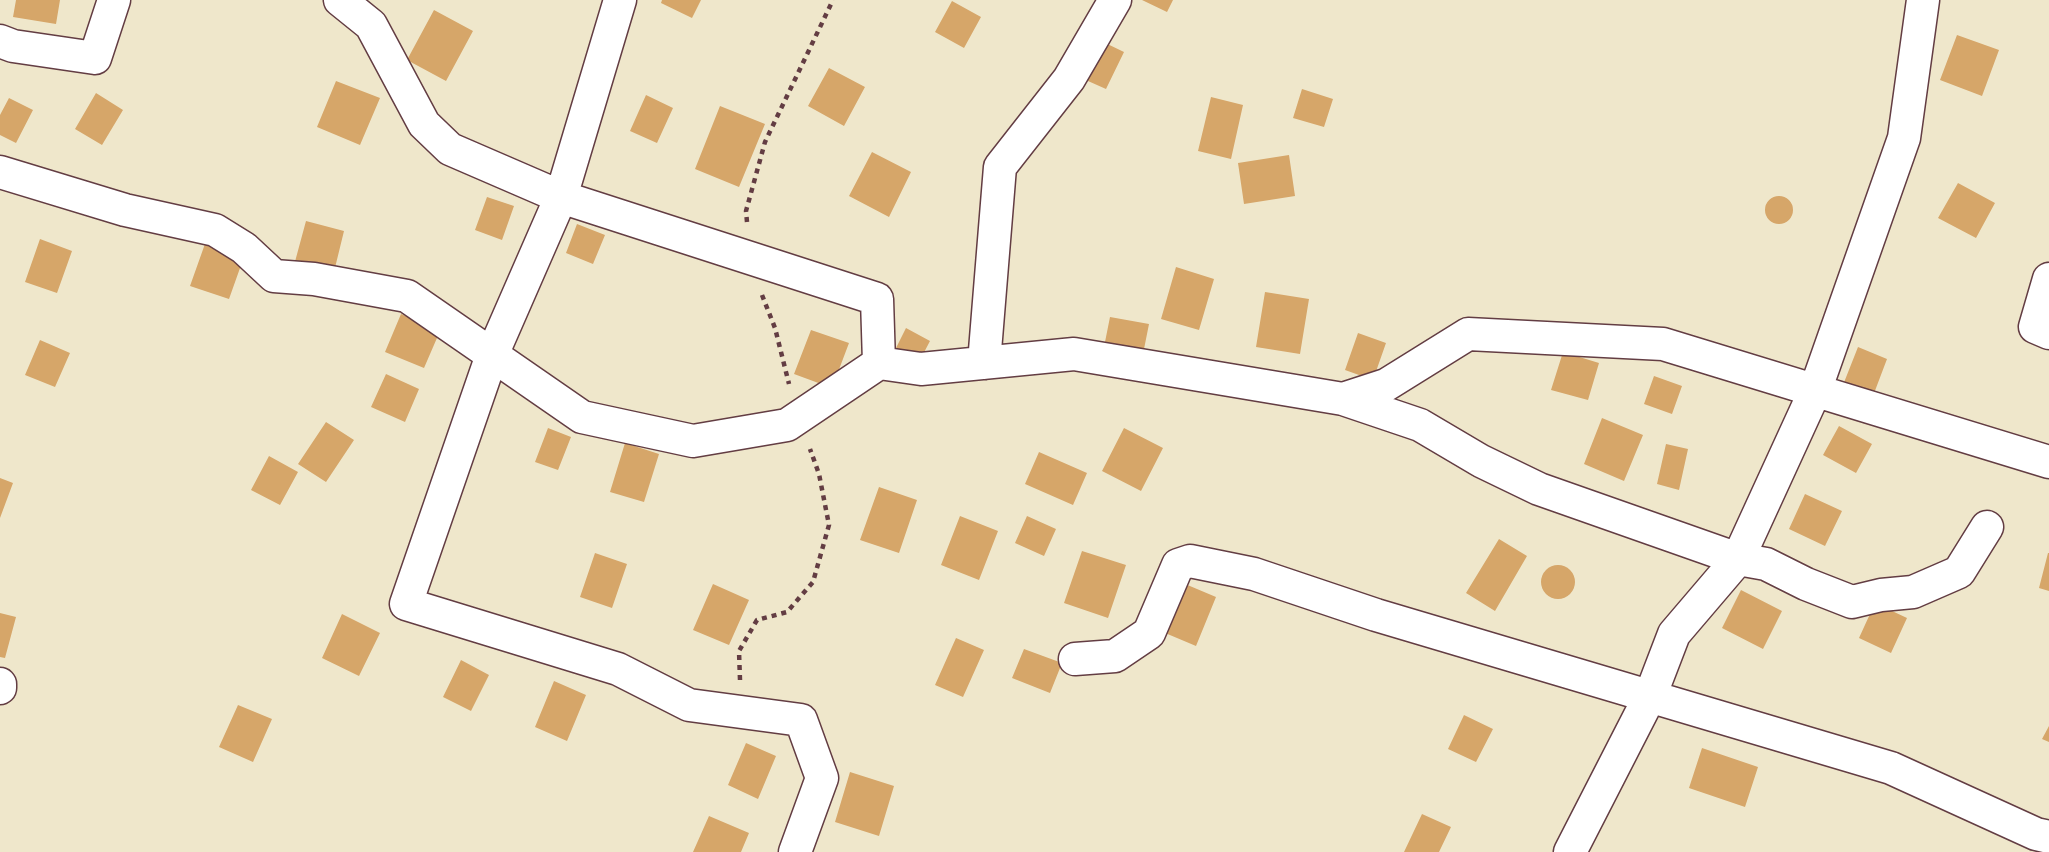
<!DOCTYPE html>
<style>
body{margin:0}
canvas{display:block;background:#efe7cb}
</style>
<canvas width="2049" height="852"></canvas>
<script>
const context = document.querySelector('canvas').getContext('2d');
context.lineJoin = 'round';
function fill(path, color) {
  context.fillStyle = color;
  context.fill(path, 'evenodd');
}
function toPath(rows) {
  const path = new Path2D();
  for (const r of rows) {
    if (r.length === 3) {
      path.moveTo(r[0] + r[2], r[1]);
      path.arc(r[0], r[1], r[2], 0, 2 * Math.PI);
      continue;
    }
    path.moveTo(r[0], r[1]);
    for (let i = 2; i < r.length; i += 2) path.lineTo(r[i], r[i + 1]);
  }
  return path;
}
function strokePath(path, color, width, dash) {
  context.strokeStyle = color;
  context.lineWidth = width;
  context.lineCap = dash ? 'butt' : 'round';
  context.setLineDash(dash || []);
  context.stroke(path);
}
fill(toPath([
 [16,0,60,0,56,24,13,17],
 [662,0,701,0,692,18,661,3],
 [1142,0,1173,0,1167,12],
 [952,1,981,17,964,48,935,32],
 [434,10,473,31,446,81,407,60],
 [1957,35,1999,50,1982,96,1940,80],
 [1097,39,1124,52,1106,89,1079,77],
 [829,68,865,87,844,126,808,106],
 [336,81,380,98,360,145,317,127],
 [1302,89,1333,99,1324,127,1293,118],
 [96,93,123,110,102,145,75,129],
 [646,95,673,108,657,143,630,131],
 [1211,97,1243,105,1231,159,1198,151],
 [9,98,33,110,16,143,0,135,0,115],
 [720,106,765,124,739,187,695,169],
 [872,152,911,172,889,217,849,196],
 [1289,155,1295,196,1244,204,1238,163],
 [1958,183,1995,203,1976,238,1938,218],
 [1779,210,14],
 [487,197,514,206,502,240,475,230],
 [306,221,344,231,332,280,293,269],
 [577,224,605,235,593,264,566,253],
 [40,239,72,251,57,293,25,282],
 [206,241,245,254,229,299,190,286],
 [1176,267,1214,279,1199,330,1161,319],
 [1265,292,1309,299,1300,354,1256,347],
 [401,314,440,331,424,368,385,352],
 [1110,317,1149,324,1142,359,1103,352],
 [906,328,930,341,918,364,894,352],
 [811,330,849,343,832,388,794,374],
 [1358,333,1386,343,1373,380,1345,370],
 [40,340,70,353,55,387,25,375],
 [1858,347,1887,359,1873,396,1843,385],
 [1563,352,1599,363,1588,400,1551,390],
 [386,374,419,389,405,422,371,407],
 [1654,376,1682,386,1672,414,1644,404],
 [1602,418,1643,435,1624,481,1584,464],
 [326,422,354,440,326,482,298,464],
 [1839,426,1872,444,1856,473,1823,455],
 [548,428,571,437,558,470,535,462],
 [1124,428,1163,448,1141,491,1102,471],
 [625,443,659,454,644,502,610,492],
 [1666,444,1688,449,1679,490,1657,484],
 [1039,452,1087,473,1073,505,1025,484],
 [269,456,298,472,280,505,251,490],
 [0,478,13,483,0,518],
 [879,487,917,500,899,553,860,540],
 [1805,494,1842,511,1825,546,1789,529],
 [960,516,998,531,979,580,941,565],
 [1027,516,1056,529,1044,556,1015,543],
 [1499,539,1527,556,1495,611,1466,593],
 [1082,551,1126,565,1108,618,1064,603],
 [595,553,627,564,612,608,580,597],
 [2048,553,2049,553,2049,591,2039,588],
 [1558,582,17],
 [1178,581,1216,597,1196,646,1158,630],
 [713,584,749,600,729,645,693,630],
 [1741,590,1782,611,1763,649,1722,628],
 [1875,603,1907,618,1891,653,1859,638],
 [0,613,16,617,5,658,0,657],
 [342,614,380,633,359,676,322,658],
 [956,638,984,650,963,697,935,685],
 [1024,649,1062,663,1050,693,1012,678],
 [461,660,489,675,471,711,443,697],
 [554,681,586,695,567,741,535,727],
 [238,705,272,719,253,762,219,747],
 [1464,715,1493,729,1476,762,1448,749],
 [2049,726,2049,742,2042,739],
 [746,743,776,756,758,799,728,785],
 [1702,748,1758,767,1745,807,1689,788],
 [850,772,894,786,879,836,835,822],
 [1422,814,1451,827,1439,852,1404,852],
 [709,816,749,833,741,852,693,852]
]), '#d6a669');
const minor = toPath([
 [340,0,371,25,424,124,450,149,561,197,877,299,879,363],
 [620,0,561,197,492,355,406,604,618,669,689,705,801,720,822,778,795,852],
 [0,41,13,46,95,58,114,0],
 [0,172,125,210,215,230,244,248,274,276,314,279,407,296,582,417,693,441,787,425,879,363,921,369,1074,354,1343,399,1386,385,1468,334,1663,344,2049,462],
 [2049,279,2035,327,2049,333],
 [984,363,1000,167,1069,79,1115,0],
 [1343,399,1420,425,1481,461,1539,489,1738,559,1766,564,1806,584,1852,602,1881,595,1913,592,1959,572,1987,527],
 [1075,659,1115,656,1149,633,1178,565,1190,561,1254,574,1376,615,1891,768,2036,834,2049,837],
 [0,684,0,688],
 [1570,852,1651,694,1674,634,1738,559,1815,391,1904,138,1923,0]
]);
strokePath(minor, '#633d43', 35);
strokePath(toPath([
 [747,222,746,211,765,142,833,0],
 [762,295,775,328,789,384],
 [740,680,739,651,757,620,787,612,813,582,829,525,819,474,810,449]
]), '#633d43', 4.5, [5, 5]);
strokePath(minor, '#fff', 32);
</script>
